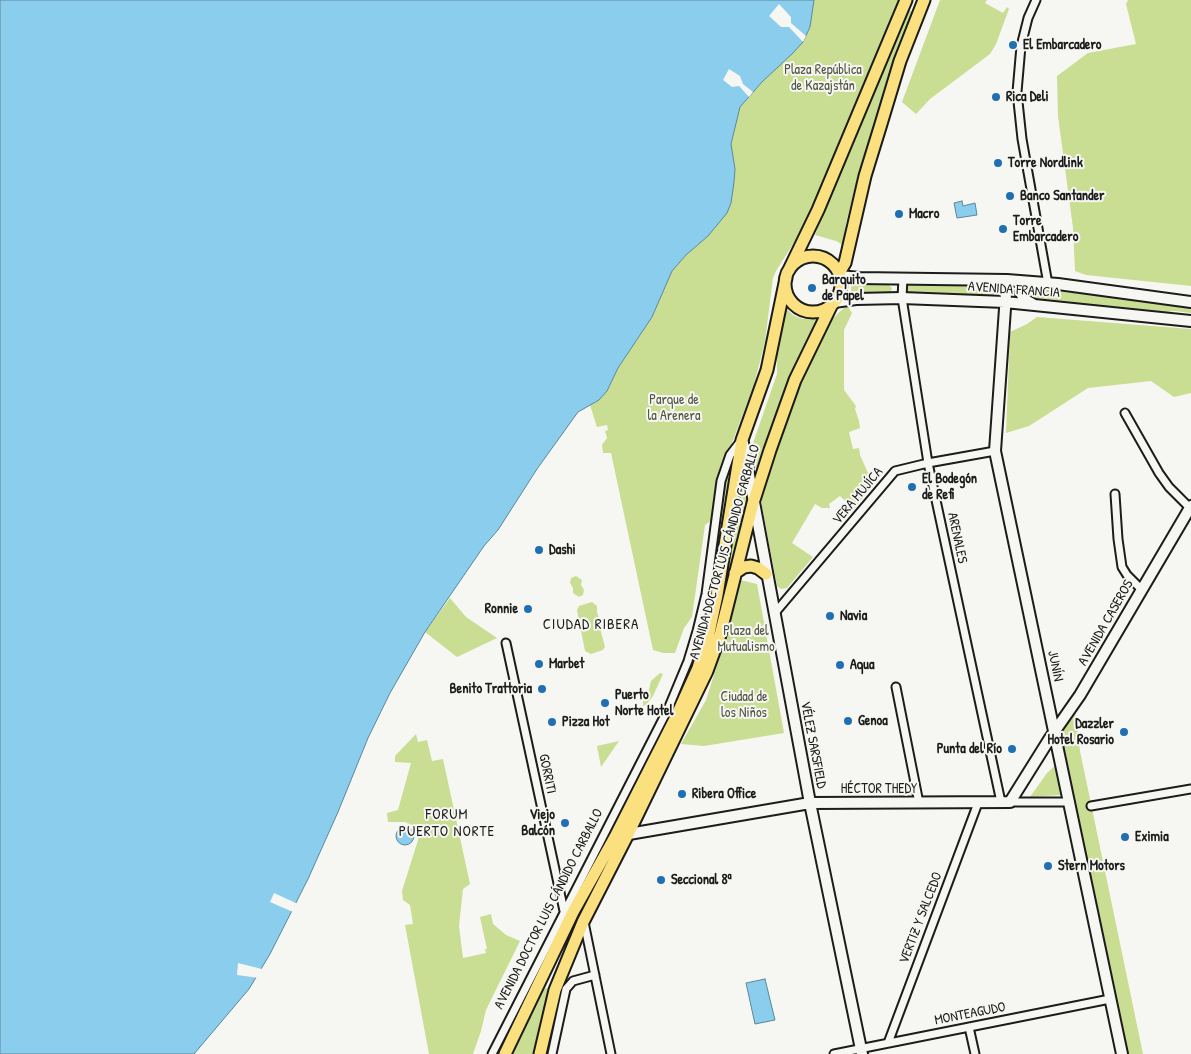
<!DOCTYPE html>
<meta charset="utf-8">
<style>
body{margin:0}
canvas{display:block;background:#f6f6f2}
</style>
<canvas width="1191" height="1054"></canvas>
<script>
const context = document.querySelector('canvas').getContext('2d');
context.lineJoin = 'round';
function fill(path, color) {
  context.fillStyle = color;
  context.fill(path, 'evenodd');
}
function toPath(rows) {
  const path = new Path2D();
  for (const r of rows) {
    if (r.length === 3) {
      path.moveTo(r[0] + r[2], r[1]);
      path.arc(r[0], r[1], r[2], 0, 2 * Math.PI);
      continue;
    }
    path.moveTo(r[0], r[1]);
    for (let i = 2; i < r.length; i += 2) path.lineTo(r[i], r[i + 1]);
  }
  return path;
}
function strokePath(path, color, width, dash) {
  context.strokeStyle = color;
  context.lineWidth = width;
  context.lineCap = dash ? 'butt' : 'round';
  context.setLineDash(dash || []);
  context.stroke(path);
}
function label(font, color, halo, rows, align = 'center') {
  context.font = font + ' "Patrick Hand",sans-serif';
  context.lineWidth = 4;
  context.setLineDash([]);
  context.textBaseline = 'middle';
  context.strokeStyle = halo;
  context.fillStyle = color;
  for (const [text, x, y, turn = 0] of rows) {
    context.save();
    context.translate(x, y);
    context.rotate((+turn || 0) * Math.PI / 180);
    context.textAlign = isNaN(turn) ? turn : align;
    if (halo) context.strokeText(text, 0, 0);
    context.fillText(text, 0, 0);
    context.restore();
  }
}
fill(toPath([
 [814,0,899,0,805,225,776,271,773,278,765,341,754,385,722,469,713,519,705,525,692,617,684,628,675,653,663,653,653,650,611,453,603,453,602,445,607,438,605,431,608,430,607,425,597,427,590,405,599,400,607,391,618,368,652,317,672,271,686,255,708,236,731,203,735,169,731,144,740,107,762,82,793,53,810,27],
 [940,0,987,0,985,3,1003,13,1007,7,1009,9,996,44,990,54,930,99,916,114,902,102],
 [1128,0,1191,0,1191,286,1086,275,1075,271,1073,228,1058,116,1057,76,1088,53,1136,44,1126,4],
 [909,10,912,12,888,75,855,188,846,223,843,245,836,241,815,235,855,137],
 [851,281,862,284,887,283,892,288,891,292,888,294,851,296],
 [910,284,993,286,999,289,1000,293,998,297,994,298,908,293,908,285],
 [1033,289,1158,301,1174,306,1191,308,1191,313,1175,311,1155,313,1034,301,1030,299,1028,295,1029,291],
 [847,305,852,313,844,330,844,390,856,406,855,409,859,421,860,428,849,432,853,449,859,448,860,455,868,473,876,481,854,509,840,496,829,504,830,508,822,508,815,504,792,543,813,557,787,588,781,589,777,586,762,507,762,496,777,439,801,377,829,322],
 [786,308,793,315,802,319,818,319,792,372,757,473,751,449,777,374,777,355],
 [1037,317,1191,329,1191,393,1174,397,1151,381,1088,388,1029,426,1006,433,1010,332,1027,324],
 [726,477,731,478,712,601,701,647,690,678,627,808,624,805,685,679,695,652,703,622,712,572],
 [744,480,748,506,716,633,713,633,739,481],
 [576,576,582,580,581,585,584,590,583,595,579,597,573,593,573,588,570,583,571,578],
 [740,580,757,584,784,733,704,746,681,744,706,700,722,650],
 [450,598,466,617,497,638,457,657,425,632],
 [592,602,597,606,597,612,602,627,601,632,605,647,603,650,591,654,585,651,577,610,579,606],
 [660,673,663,674,653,696,646,705,643,706,643,702,648,694,651,681],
 [1074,704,1080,751,1143,1054,1122,1054,1055,731],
 [416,734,418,742,427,740,432,761,443,759,470,884,463,889,459,926,463,958,486,953,485,949,487,949,480,917,491,914,493,924,506,935,520,941,486,1010,481,1031,473,1054,429,1054,405,925,413,924,410,905,403,900,402,891,419,837,417,829,412,825,405,822,388,822,387,813,398,810,411,763,395,762,395,756],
 [619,741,601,767,597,746],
 [1056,765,1060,795,1030,797,1047,773],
 [547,988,548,993,536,1054,510,1054,541,995,544,989]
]), '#c9dd93');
const water = toPath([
 [0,0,814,0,810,27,803,42,793,53,762,82,740,107,731,144,735,169,734,182,731,203,727,213,708,236,686,255,672,271,652,317,618,368,607,391,599,400,578,412,537,469,498,530,484,546,425,632,390,693,368,738,338,812,308,879,270,954,249,989,194,1054,0,1054,0,0],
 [962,201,963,206,975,203,977,215,957,218,954,203,962,201],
 [405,836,9],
 [765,979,775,1020,755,1024,746,983,765,979]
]);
fill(water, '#8acdec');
strokePath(water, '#5e8699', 1);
fill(toPath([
 [779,4,791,17,791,23,806,36,803,42,789,27,781,27,769,16],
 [729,69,740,76,743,84,753,92,749,97,739,86,732,87,723,80],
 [274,893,298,904,293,912,270,902],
 [238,963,262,969,264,969,259,978,237,975]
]), '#f6f6f2');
const street = toPath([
 [1036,0,1028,18,1021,46,1017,92,1022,139,1048,284],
 [903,278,902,298,928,463,1001,802],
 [1125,413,1159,473,1169,487,1190,508],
 [1115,494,1118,539,1122,567,1127,575,1142,590],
 [774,614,895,471,928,463,995,451],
 [506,643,564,911],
 [896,687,919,803],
 [1010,802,1070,802],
 [1091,806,1191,789],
 [584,922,611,1054],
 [969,1027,975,1054],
 [888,1043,978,803],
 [492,1054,668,709,688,661,697,631,706,594,721,481,730,455,740,442],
 [552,1054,566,989,573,981,595,975],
 [834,1054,1110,999]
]);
const secondary = toPath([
 [840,276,859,278,1007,280,1058,284,1191,302],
 [1007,280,995,451,1122,1054],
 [834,302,856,299,902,298,1005,302,1191,321],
 [1033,304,1024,299,1021,293,1026,285,1034,283],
 [743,443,810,803,862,1054],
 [623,835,810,803,1010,802,1050,738,1080,695,1191,506]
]);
const primary = toPath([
 [813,284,28],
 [789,270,818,210,906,0],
 [839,273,845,263,865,176,881,124,900,61,924,0],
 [735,573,744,567,751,566,758,568,766,574],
 [505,1054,573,912,615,837,676,717,698,668,709,633,717,595,742,440,767,370,786,278],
 [540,1054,555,990,583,922,628,834,707,671,720,635,753,503,770,450,795,380,832,304]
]);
strokePath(street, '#1c1c1c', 11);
strokePath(secondary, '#1c1c1c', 14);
strokePath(primary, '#1c1c1c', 15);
strokePath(street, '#f6f6f2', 7);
strokePath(secondary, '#f6f6f2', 10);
strokePath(primary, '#fbe080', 11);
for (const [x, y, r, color] of [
 [1013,45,5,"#1f6fb2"],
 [996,97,5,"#1f6fb2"],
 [998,163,5,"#1f6fb2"],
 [1010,196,5,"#1f6fb2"],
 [899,214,5,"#1f6fb2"],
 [1003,229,5,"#1f6fb2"],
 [812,288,5,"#1f6fb2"],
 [912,487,5,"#1f6fb2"],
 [539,550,5,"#1f6fb2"],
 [528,609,5,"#1f6fb2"],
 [830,616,5,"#1f6fb2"],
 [539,664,5,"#1f6fb2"],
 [840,665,5,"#1f6fb2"],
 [542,689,5,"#1f6fb2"],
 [605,703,5,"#1f6fb2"],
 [848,721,5,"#1f6fb2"],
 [552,722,5,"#1f6fb2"],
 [1124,732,5,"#1f6fb2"],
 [1012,749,5,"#1f6fb2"],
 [682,794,5,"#1f6fb2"],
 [565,823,5,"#1f6fb2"],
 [1125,837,5,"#1f6fb2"],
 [1048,866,5,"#1f6fb2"],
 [661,880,5,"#1f6fb2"]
]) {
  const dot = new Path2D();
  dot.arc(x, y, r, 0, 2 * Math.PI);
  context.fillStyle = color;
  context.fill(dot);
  strokePath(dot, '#f6f6f2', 2);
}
label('bold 14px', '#1c1c1c', '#f6f6f2', [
 ["El Embarcadero",1023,45],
 ["Rica Deli",1006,97],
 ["Torre Nordlink",1008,163],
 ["Banco Santander",1020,196],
 ["Macro",909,214],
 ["Torre",1013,221],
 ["Embarcadero",1013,237],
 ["Barquito",822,280],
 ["de Papel",822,296],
 ["El Bodegón",922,479],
 ["de Refi",922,495],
 ["Dashi",549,550],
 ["Ronnie",518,609,"right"],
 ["Navia",840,616],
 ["Marbet",549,664],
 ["Aqua",850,665],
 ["Benito Trattoria",532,689,"right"],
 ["Puerto",615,695],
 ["Norte Hotel",615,711],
 ["Genoa",858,721],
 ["Pizza Hot",562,722],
 ["Dazzler",1114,724,"right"],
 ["Hotel Rosario",1114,740,"right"],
 ["Punta del Río",1002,749,"right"],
 ["Ribera Office",692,794],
 ["Viejo",555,815,"right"],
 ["Balcón",555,831,"right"],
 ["Eximia",1135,837],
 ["Stern Motors",1058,866],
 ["Seccional 8ª",671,880]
], 'left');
label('14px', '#505640', '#f6f6f2', [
 ["Plaza República",823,70],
 ["de Kazajstán",823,86],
 ["Parque de",674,400],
 ["la Arenera",674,416],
 ["Plaza del",746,631],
 ["Mutualismo",746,647],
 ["Ciudad de",744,697],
 ["los Niños",744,713]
]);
label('14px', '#1c1c1c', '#f6f6f2', [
 ["AVENIDA FRANCIA",1014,290,4],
 ["VERA MUJÍCA",858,496,-50],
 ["ARENALES",957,538,78],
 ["AVENIDA DOCTOR LUIS CÁNDIDO CARBALLO",725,552,-74],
 ["AVENIDA CASEROS",1106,623,-60],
 ["JUNÍN",1055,666,78],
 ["VÉLEZ SARSFIELD",813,745,79],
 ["GORRITI",547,774,78],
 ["HÉCTOR THEDY",879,789],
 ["AVENIDA DOCTOR LUIS CÁNDIDO CARBALLO",549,909,-63],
 ["VERTIZ Y SALCEDO",921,918,-69],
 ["MONTEAGUDO",970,1014,-11]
]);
context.letterSpacing = '1px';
label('15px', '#1c1c1c', '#f6f6f2', [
 ["CIUDAD RIBERA",591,625],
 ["FORUM",447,815],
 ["PUERTO NORTE",447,832]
]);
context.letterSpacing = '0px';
</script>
